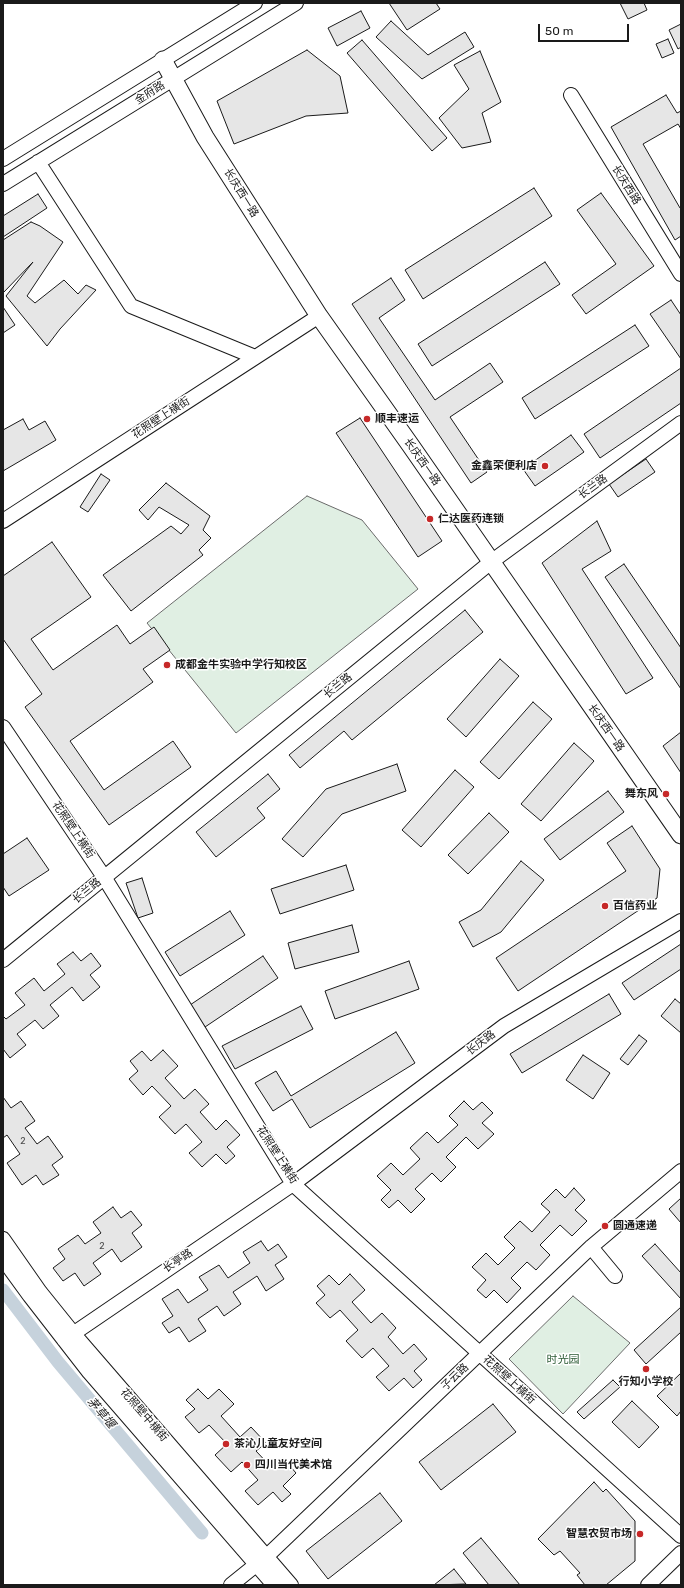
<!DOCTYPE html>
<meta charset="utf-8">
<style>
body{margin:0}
#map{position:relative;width:684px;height:1588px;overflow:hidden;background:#fff;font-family:Rubik,sans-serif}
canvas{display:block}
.frame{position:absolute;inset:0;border:4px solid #1a1a1a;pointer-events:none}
.scale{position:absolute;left:538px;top:24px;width:91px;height:18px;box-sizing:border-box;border:2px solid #1a1a1a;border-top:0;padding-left:5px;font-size:12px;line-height:14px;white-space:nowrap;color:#1a1a1a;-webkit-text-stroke:3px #fff;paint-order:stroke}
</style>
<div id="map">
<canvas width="684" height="1588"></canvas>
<div class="frame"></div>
<div class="scale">50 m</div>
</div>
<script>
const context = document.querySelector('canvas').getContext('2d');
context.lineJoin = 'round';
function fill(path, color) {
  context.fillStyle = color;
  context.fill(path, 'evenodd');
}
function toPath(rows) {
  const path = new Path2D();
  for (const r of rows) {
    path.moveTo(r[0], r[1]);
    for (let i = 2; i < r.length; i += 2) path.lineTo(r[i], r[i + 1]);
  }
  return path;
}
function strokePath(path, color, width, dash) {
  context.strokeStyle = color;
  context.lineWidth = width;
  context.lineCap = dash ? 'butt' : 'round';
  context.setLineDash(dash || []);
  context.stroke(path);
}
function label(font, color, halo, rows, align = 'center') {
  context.font = font + ' Rubik,"Noto Sans SC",sans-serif';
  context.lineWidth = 3;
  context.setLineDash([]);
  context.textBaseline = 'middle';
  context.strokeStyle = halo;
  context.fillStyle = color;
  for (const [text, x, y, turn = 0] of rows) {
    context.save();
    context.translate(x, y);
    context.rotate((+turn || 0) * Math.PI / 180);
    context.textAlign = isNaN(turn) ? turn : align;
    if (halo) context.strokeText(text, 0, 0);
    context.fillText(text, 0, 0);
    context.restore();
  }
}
const green = toPath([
 [307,496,362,520,418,589,236,733,147,623,307,496],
 [573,1296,630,1343,563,1414,509,1359,573,1296]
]);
fill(green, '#e0efe3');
strokePath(green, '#6a6a6a', 1);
strokePath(toPath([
 [3,1290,58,1362,202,1533]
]), '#c6d2dc', 13);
const building = toPath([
 [389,3,436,3,440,9,407,30,389,3],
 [620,3,644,3,647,10,628,19,620,3],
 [361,11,370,28,337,46,328,28,361,11],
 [391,21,428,55,465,32,474,47,422,79,376,37,391,21],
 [681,24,681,47,678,49,669,30,681,24],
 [668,39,674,53,662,58,656,44,668,39],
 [362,40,447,138,432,151,347,53,362,40],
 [307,50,340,76,348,113,306,116,234,144,217,101,307,50],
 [480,51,501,102,482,113,491,142,462,148,439,118,469,89,454,65,480,51],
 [666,95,677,113,681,111,681,129,678,124,643,144,680,208,681,207,681,236,675,240,611,127,666,95],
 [534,188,552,216,423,299,405,270,534,188],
 [601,193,654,266,586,314,572,295,616,264,577,210,601,193],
 [38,194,47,208,3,237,3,216,38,194],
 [31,222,40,226,63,242,27,296,35,303,64,280,78,294,86,285,96,290,60,329,47,346,6,296,33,262,3,293,3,240,31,222],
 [545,262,560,284,432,366,418,344,545,262],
 [391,278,405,300,379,318,435,400,490,363,503,382,450,417,487,472,471,483,352,304,391,278],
 [671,300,681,315,681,359,650,314,671,300],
 [3,307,15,325,3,333,3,307],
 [635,325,649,346,535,419,522,398,635,325],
 [681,368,681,403,600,458,584,434,681,368],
 [360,418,442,541,418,557,336,433,360,418],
 [23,419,29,430,45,421,56,440,3,471,3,430,23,419],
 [571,435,584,452,535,486,523,469,571,435],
 [646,459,655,472,618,497,609,484,646,459],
 [101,474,110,480,88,512,80,507,101,474],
 [166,483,210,516,203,530,211,538,199,550,203,555,131,611,103,575,171,526,181,534,189,525,159,507,148,520,139,510,166,483],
 [597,521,611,551,582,569,653,678,626,694,542,563,597,521],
 [52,542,91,597,31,639,53,670,117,625,130,644,154,627,170,650,143,669,153,682,70,741,104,790,173,741,191,767,109,825,25,707,42,694,3,639,3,576,52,542],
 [624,564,681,648,681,689,605,577,624,564],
 [465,610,483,632,352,740,344,731,300,768,289,755,465,610],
 [500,659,519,676,466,737,447,719,500,659],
 [533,702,552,719,499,779,480,762,533,702],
 [681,732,681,773,663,746,681,732],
 [574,743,594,761,541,821,521,804,574,743],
 [397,764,406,791,342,814,303,857,282,839,326,789,397,764],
 [455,770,474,787,421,847,402,830,455,770],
 [268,774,280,789,257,808,265,818,216,857,196,832,268,774],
 [608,791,624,812,560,860,544,839,608,791],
 [489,813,509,832,468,874,448,855,489,813],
 [632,826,660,869,657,898,518,991,496,958,626,871,607,843,632,826],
 [27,838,49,870,9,896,3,887,3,854,27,838],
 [521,861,544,880,501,932,473,947,459,922,481,910,521,861],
 [346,865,354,890,280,914,271,889,346,865],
 [142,878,153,913,138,918,126,883,142,878],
 [230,911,245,935,180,976,165,952,230,911],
 [352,925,359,952,295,969,288,943,352,925],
 [681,944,681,969,634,1000,622,983,681,944],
 [73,952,81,961,91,953,101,966,90,975,100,987,83,1001,72,987,50,1005,59,1016,43,1029,35,1020,17,1034,26,1045,10,1058,3,1049,3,1016,6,1019,25,1005,15,993,34,978,44,991,65,974,57,964,73,952],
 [263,956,278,978,205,1027,190,1005,263,956],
 [409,961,419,989,335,1019,325,991,409,961],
 [609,994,621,1014,522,1073,510,1054,609,994],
 [675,999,681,1004,681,1033,661,1016,675,999],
 [301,1006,313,1029,235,1069,222,1046,301,1006],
 [396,1032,415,1063,310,1128,292,1099,273,1111,255,1083,276,1071,291,1096,396,1032],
 [639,1035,647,1041,628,1065,620,1059,639,1035],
 [163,1050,178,1066,165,1078,184,1099,195,1089,209,1104,200,1112,216,1130,226,1120,240,1135,227,1147,235,1156,226,1164,216,1154,202,1167,189,1153,202,1142,186,1124,175,1134,159,1117,171,1106,152,1086,143,1095,129,1079,138,1071,130,1061,142,1051,151,1061,163,1050],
 [583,1055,610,1073,593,1099,566,1080,583,1055],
 [3,1097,11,1108,21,1101,35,1121,25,1128,37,1144,48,1136,63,1157,52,1165,59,1175,43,1185,36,1175,22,1185,7,1163,20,1154,7,1135,3,1138,3,1097],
 [464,1101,473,1110,482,1102,493,1113,482,1123,494,1134,478,1149,466,1137,446,1157,456,1167,441,1182,432,1173,415,1189,425,1199,411,1213,398,1200,389,1208,381,1200,391,1190,377,1176,391,1163,403,1175,420,1159,410,1148,427,1132,438,1143,458,1125,449,1116,464,1101],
 [574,1188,585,1200,575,1210,587,1221,572,1236,560,1225,540,1245,550,1255,536,1270,527,1262,511,1278,521,1288,507,1303,494,1290,486,1298,477,1290,486,1280,472,1267,486,1253,498,1265,515,1248,504,1237,520,1221,532,1232,550,1212,541,1204,556,1189,565,1198,574,1188],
 [681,1198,681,1223,669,1209,681,1198],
 [113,1207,121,1218,131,1211,142,1225,132,1233,142,1247,121,1262,112,1249,93,1263,101,1274,84,1286,75,1273,63,1281,53,1268,65,1259,58,1249,78,1235,85,1244,101,1233,93,1222,113,1207],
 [261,1241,268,1251,278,1244,287,1257,275,1265,284,1279,266,1291,257,1276,233,1292,241,1304,224,1316,217,1306,198,1319,206,1331,189,1342,179,1327,169,1333,162,1323,173,1316,162,1299,178,1289,188,1303,208,1290,199,1277,219,1265,228,1278,250,1263,243,1252,261,1241],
 [655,1244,681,1273,681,1299,642,1256,655,1244],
 [350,1274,365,1290,352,1302,371,1323,382,1313,396,1328,388,1337,403,1354,414,1344,427,1359,414,1371,422,1380,413,1388,404,1378,389,1391,376,1377,389,1366,373,1348,362,1358,346,1341,358,1330,340,1310,330,1318,316,1303,325,1295,317,1286,329,1275,339,1285,350,1274],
 [681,1307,681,1332,646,1364,634,1350,681,1307],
 [681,1373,681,1411,677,1416,657,1396,681,1373],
 [613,1380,620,1387,584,1419,577,1412,613,1380],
 [198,1389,208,1399,219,1389,234,1404,221,1416,240,1437,251,1427,266,1443,256,1451,272,1468,283,1458,296,1473,283,1486,291,1494,282,1502,273,1492,258,1505,245,1491,258,1480,242,1462,231,1472,215,1455,227,1444,209,1425,199,1433,185,1417,195,1409,186,1400,198,1389],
 [632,1401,659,1427,639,1448,612,1422,632,1401],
 [493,1404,516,1432,441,1490,419,1462,493,1404],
 [594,1482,603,1492,606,1489,635,1521,635,1561,606,1585,585,1585,577,1575,580,1573,560,1551,554,1555,538,1539,594,1482],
 [380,1493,402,1521,328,1579,306,1551,380,1493],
 [481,1538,520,1585,489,1585,463,1553,481,1538],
 [454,1569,466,1584,434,1585,454,1569]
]);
fill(building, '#e6e6e6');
strokePath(building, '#1a1a1a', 1);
const minor = toPath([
 [571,95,681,274],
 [3,159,255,3],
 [38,162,131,306,255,357],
 [3,184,296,3],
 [3,521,319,316],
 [3,727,104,877,293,1184,681,1536],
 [3,960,491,562,681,423],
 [3,1239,40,1292,73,1333,291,1585],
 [591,1247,615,1276],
 [3,1259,30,1296,89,1372,274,1585],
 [64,1340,293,1184,504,1026,681,921],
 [231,1585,267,1556,591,1247,681,1171],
 [648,1585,681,1553]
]);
const major = toPath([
 [163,60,205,137,319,316,411,446,681,835]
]);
strokePath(minor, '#1a1a1a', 16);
strokePath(major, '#1a1a1a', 19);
strokePath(minor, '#fff', 14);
strokePath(major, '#fff', 17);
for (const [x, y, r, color] of [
 [367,419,4,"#c62828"],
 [545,466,4,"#c62828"],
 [430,519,4,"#c62828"],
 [167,665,4,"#c62828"],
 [666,794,4,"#c62828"],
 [605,906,4,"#c62828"],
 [605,1226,4,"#c62828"],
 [646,1369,4,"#c62828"],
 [226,1444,4,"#c62828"],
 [247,1465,4,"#c62828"],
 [640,1534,4,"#c62828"]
]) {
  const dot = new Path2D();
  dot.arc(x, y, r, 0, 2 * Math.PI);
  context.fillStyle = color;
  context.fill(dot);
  strokePath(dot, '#fff', 1.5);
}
label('9px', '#4d4d4d', null, [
 ["2",23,1141],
 ["2",102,1246]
]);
label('11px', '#1a1a1a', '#fff', [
 ["金府路",150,93,-32],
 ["长庆西路",626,185,58],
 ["长庆西一路",241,193,58],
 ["花照壁上横街",161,418,-33],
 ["长庆西一路",422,462,55],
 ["长兰路",593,487,-36],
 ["长兰路",338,686,-39],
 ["长庆西一路",606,728,55],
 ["花照壁上横街",73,830,56],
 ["长兰路",87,891,-39],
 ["长庆路",481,1043,-37],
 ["花照壁上横街",277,1155,57],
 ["长亭路",178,1261,-34],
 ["子云路",455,1377,-44],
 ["花照壁上横街",509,1380,42],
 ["花照壁中横街",144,1415,49]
]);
label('bold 11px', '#1a1a1a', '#fff', [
 ["顺丰速运",375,419],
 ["金鑫荣便利店",537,466,"right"],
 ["仁达医药连锁",438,519],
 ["成都金牛实验中学行知校区",175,665],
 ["舞东风",658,794,"right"],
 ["百信药业",613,906],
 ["圆通速递",613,1226],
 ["行知小学校",646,1382,"center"],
 ["茶沁儿童友好空间",234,1444],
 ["四川当代美术馆",255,1465],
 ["智慧农贸市场",632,1534,"right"]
], 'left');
label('11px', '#2b5a34', '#fff', [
 ["时光园",563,1360]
]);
label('italic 12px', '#1a1a1a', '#fff', [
 ["茅草堰",101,1413,50]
]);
</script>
